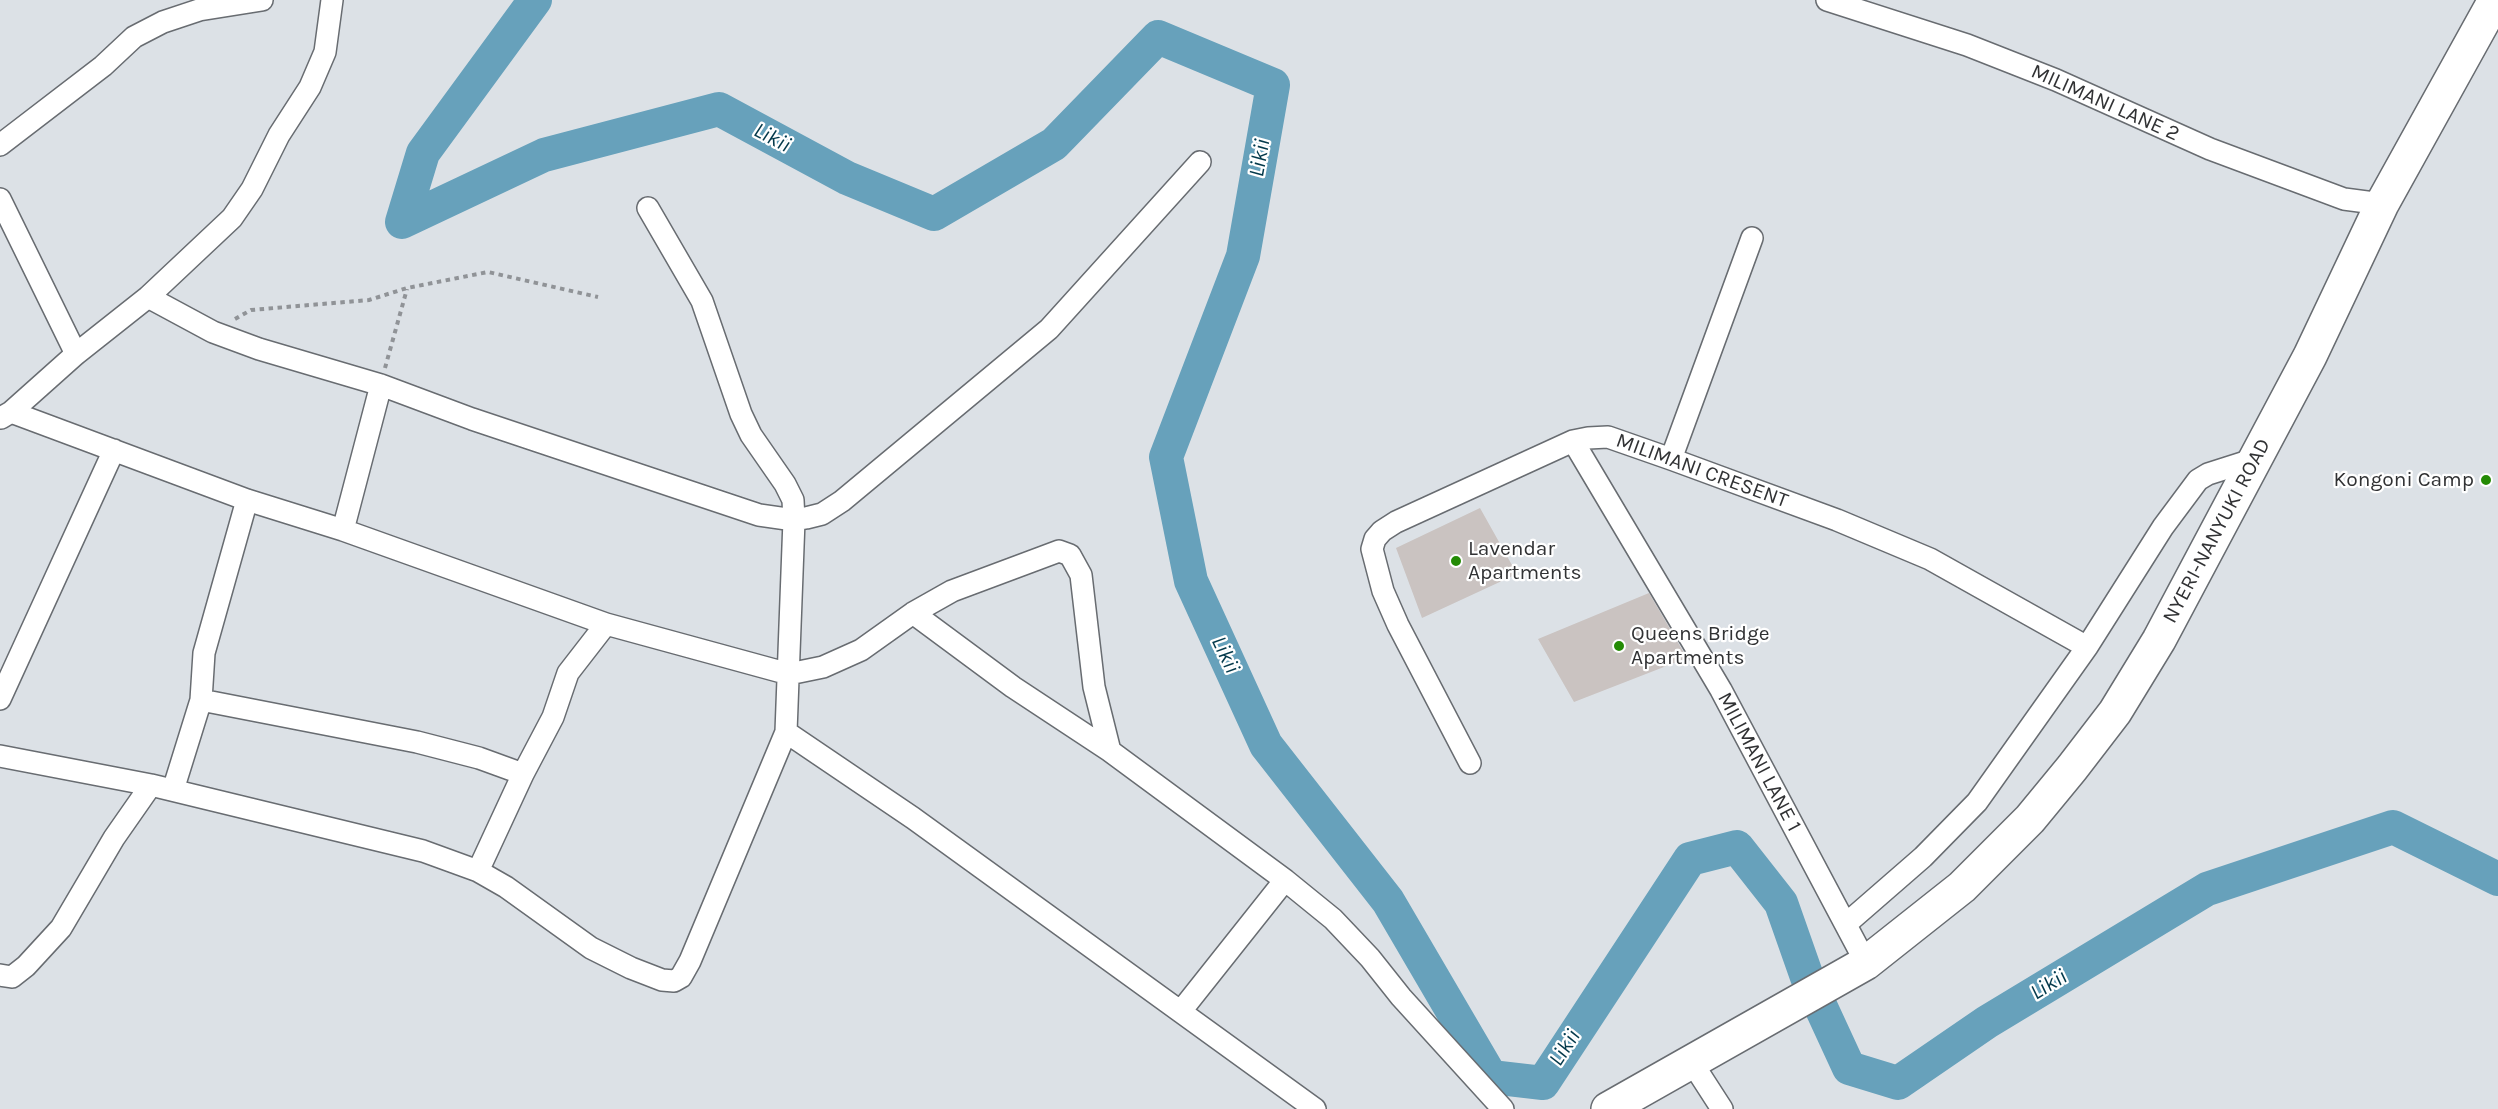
<!DOCTYPE html>
<style>
body{margin:0}
canvas{display:block;background:#dce1e6}
</style>
<canvas width="2498" height="1109"></canvas>
<script>
const context = document.querySelector('canvas').getContext('2d');
context.lineJoin = 'round';
function toPath(rows) {
  const path = new Path2D();
  for (const r of rows) {
    path.moveTo(r[0], r[1]);
    for (let i = 2; i < r.length; i += 2) path.lineTo(r[i], r[i + 1]);
  }
  return path;
}
function strokePath(path, color, width, dash) {
  context.strokeStyle = color;
  context.lineWidth = width;
  context.lineCap = dash ? 'butt' : 'round';
  context.setLineDash(dash || []);
  context.stroke(path);
}
function fill(path, color) {
  context.fillStyle = color;
  context.fill(path, 'evenodd');
}
function label(font, color, halo, rows, align = 'center') {
  context.font = font + ' Karla,sans-serif';
  context.lineWidth = 4.5;
  context.setLineDash([]);
  context.textBaseline = 'middle';
  context.strokeStyle = halo;
  context.fillStyle = color;
  for (const [text, x, y, turn = 0] of rows) {
    context.save();
    context.translate(x, y);
    context.rotate((+turn || 0) * Math.PI / 180);
    context.textAlign = isNaN(turn) ? turn : align;
    if (halo) context.strokeText(text, 0, 0);
    context.fillText(text, 0, 0);
    context.restore();
  }
}
strokePath(toPath([
 [535,0,423,153,402,222,544,155,719,109,847,178,934,214,1054,144,1158,37,1273,85,1243,256,1166,457,1191,581,1266,745,1388,901,1491,1077,1543,1083,1690,859,1737,847,1781,903,1807,977,1849,1068,1898,1083,1987,1022,2207,889,2393,827,2498,879]
]), '#67a1bb', 34);
fill(toPath([
 [1480,508,1517,574,1422,618,1396,548],
 [1649,593,1687,658,1574,702,1538,639]
]), '#cac3c1');
const street = toPath([
 [1827,0,1967,45,2056,80,2210,149,2344,199,2382,204],
 [0,145,103,66,134,37,163,22,199,10,262,0],
 [0,199,76,354],
 [148,297,213,332,259,349,381,385,472,419,759,515,794,520,806,518,822,514,842,501,1049,329,1200,162],
 [11,412,247,500,343,530,606,624,789,674,823,667,861,650,913,613,952,591,1043,557,1059,551,1070,555,1081,575,1094,687,1110,751,1285,880,1333,919,1370,958,1401,997,1503,1109],
 [1,418,11,412,76,354,148,297,232,218,252,189,279,135,310,87,325,52,332,0],
 [1573,441,1721,690,1866,963],
 [1671,459,1752,238],
 [343,530,381,385],
 [913,613,1013,687,1110,751],
 [0,699,114,450],
 [201,700,417,742,479,758,523,774],
 [786,732,913,818,1315,1109],
 [0,756,151,785,423,851,478,871,506,887,591,948,631,968,662,980,674,981,681,977,690,961,786,732,794,520,793,500,785,484,751,435,741,414,702,301,648,208],
 [1470,763,1398,625,1383,591,1372,549,1375,539,1382,531,1396,522,1573,441,1588,438,1608,437,1671,459,1837,520,1930,559,2087,647],
 [173,790,201,700,204,653,247,500],
 [478,871,523,774,553,717,568,673,606,624],
 [1846,924,1923,857,1977,802,2087,647,2163,527,2198,480,2208,474,2255,459],
 [0,975,12,977,26,966,61,928,114,838,151,785],
 [1181,1011,1285,880],
 [1691,1061,1722,1109]
]);
const highway = toPath([
 [1608,1109,1866,963,1962,887,2030,819,2072,768,2115,712,2159,640,2310,356,2382,204,2495,0]
]);
strokePath(street, '#686c71', 24);
strokePath(highway, '#686c71', 36);
strokePath(toPath([
 [235,319,251,310,369,300,407,288,488,272,598,297],
 [385,368,407,289]
]), '#909397', 4, [4.5, 4.5]);
strokePath(street, '#fff', 21);
strokePath(highway, '#fff', 33);
for (const [x, y, r, color] of [
 [2486,480,6,"#248b05"],
 [1456,561,6,"#248b05"],
 [1619,646,6,"#248b05"]
]) {
  const dot = new Path2D();
  dot.arc(x, y, r, 0, 2 * Math.PI);
  context.fillStyle = color;
  context.fill(dot);
  strokePath(dot, '#fff', 2);
}
label('21px', '#313234', '#fff', [
 ["MILIMANI LANE 2",2105,103,24],
 ["MILIMANI CRESENT",1702,471,20],
 ["NYERI-NANYUKI ROAD",2217,531,-62],
 ["MILIMANI LANE 1",1759,762,62]
]);
label('21px', '#313234', '#fff', [
 ["Kongoni Camp",2474,480,"right"],
 ["Lavendar",1468,549],
 ["Apartments",1468,573],
 ["Queens Bridge",1631,634],
 ["Apartments",1631,658]
], 'left');
label('italic 22px', '#03394b', '#fff', [
 ["Likii",772,138,28],
 ["Likii",1260,158,-80],
 ["Likii",1225,655,65],
 ["Likii",2049,985,-31],
 ["Likii",1565,1048,-57]
]);
</script>
